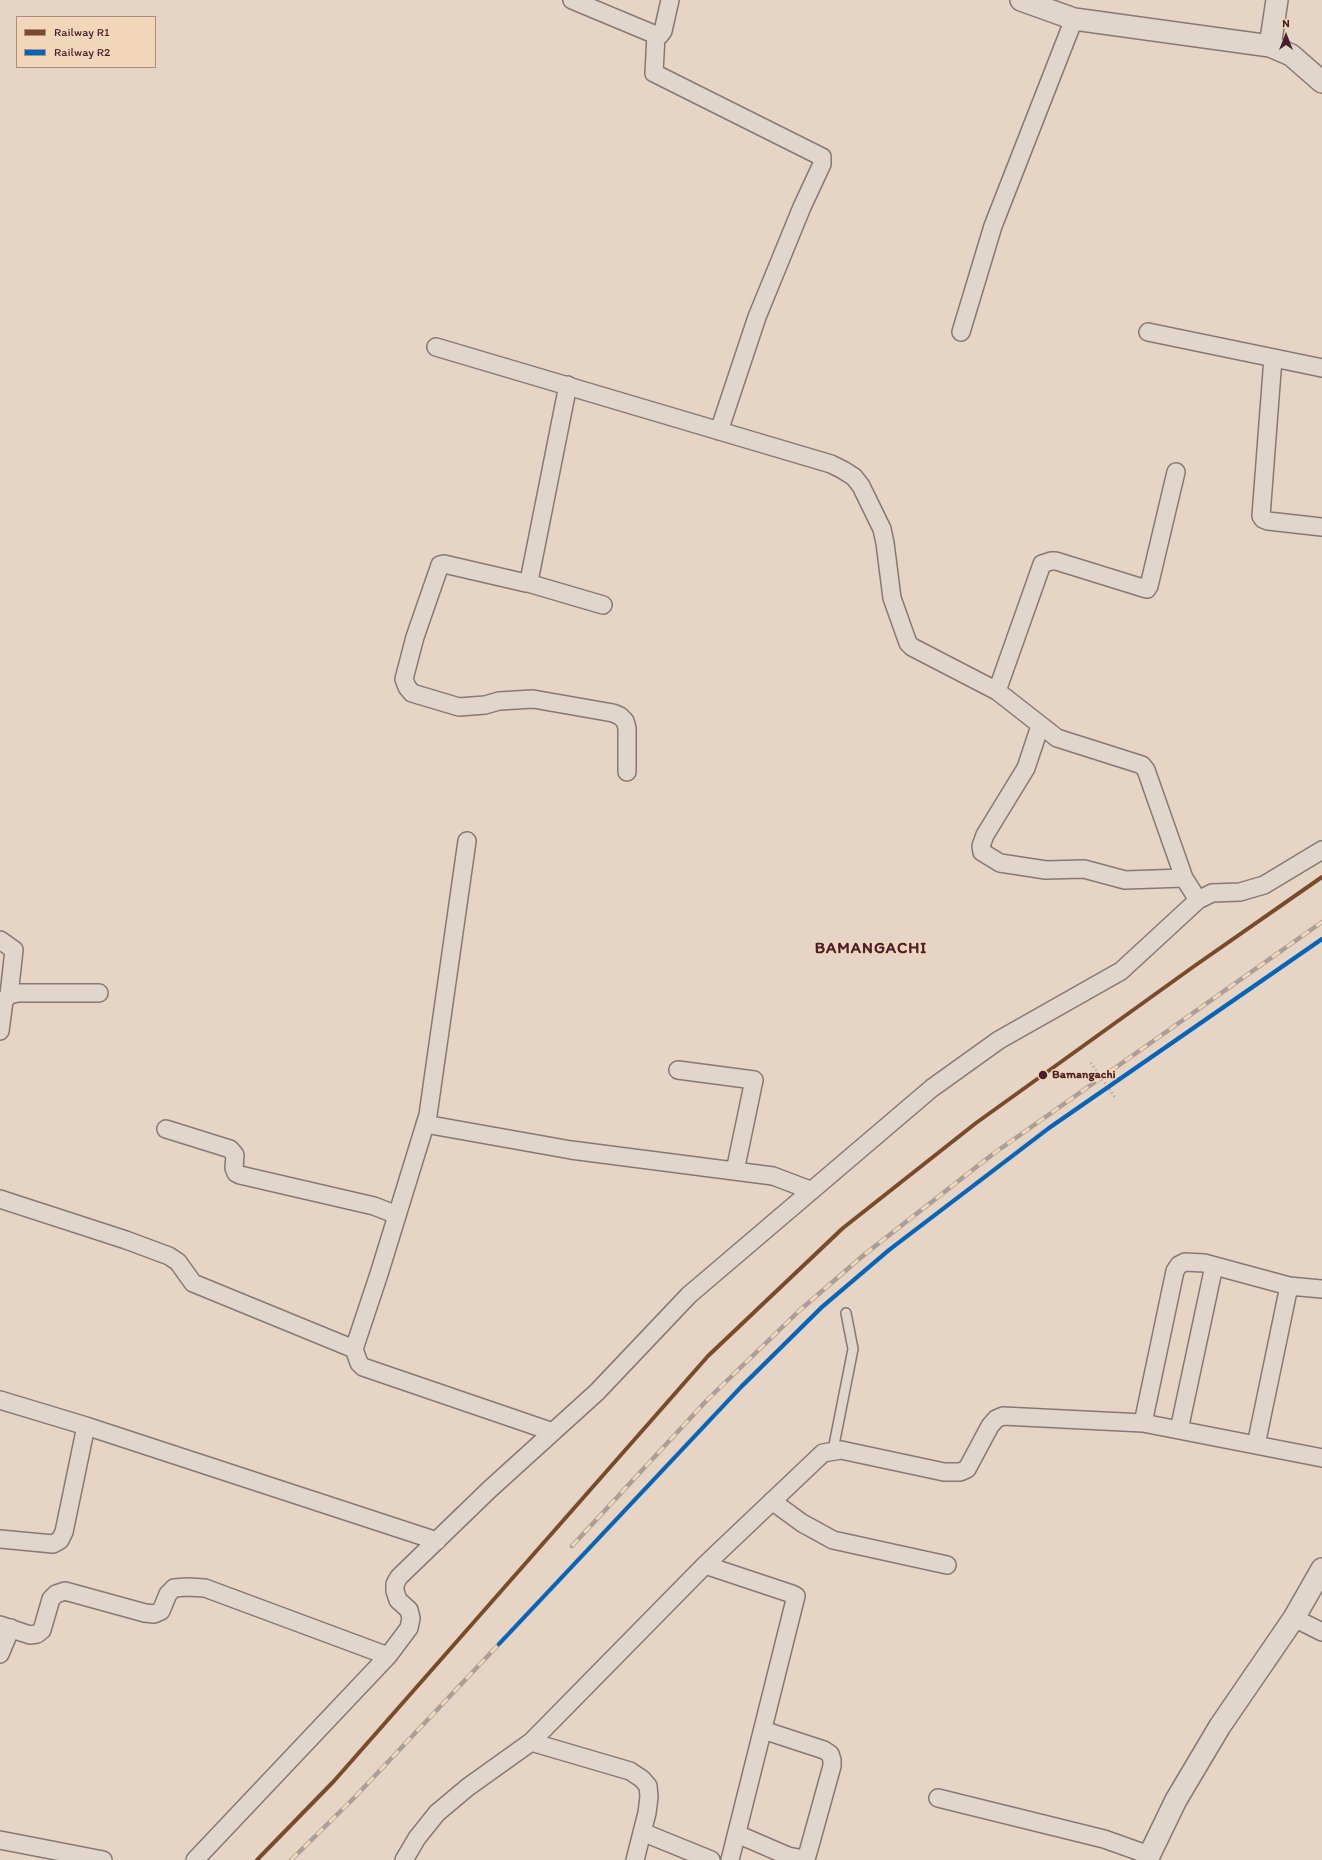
<!DOCTYPE html>
<style>
body{margin:0}
#map{position:relative;width:1322px;height:1860px;overflow:hidden;background:#e6d4c5;font-family:Itim,sans-serif}
canvas{display:block}
.legend{position:absolute;left:16px;top:16px;width:140px;height:52px;box-sizing:border-box;background:#f2d6b9;border:1px solid #af8d80;margin:0;padding:5px 7px;list-style:none;font-size:12px;color:#4a1f2b}
.legend li{display:flex;align-items:center;gap:8px;height:20px}
.legend b{width:20px;border:1px solid #af8d80}
.north{position:absolute;left:1266px;top:16px;width:40px;height:40px;-webkit-text-stroke:3px #f2d6b9;paint-order:stroke;rotate:0deg;font-size:11px;font-weight:700;line-height:16px;text-align:center;color:#4a1f2b}
.north::after{content:'';display:block;margin:auto;width:14px;height:18px;background:#4a1f2b;clip-path:polygon(50% 0,100% 100%,50% 72%,0 100%)}
</style>
<div id="map">
<canvas width="1322" height="1860"></canvas>
<ul class="legend">
<li><b style="height:5px;background:#7a4b2a"></b>Railway R1</li>
<li><b style="height:5px;background:#0065bd"></b>Railway R2</li>
</ul>
<div class="north">N</div>
</div>
<script>
const context = document.querySelector('canvas').getContext('2d');
context.lineJoin = 'round';
function toPath(rows) {
  const path = new Path2D();
  for (const r of rows) {
    path.moveTo(r[0], r[1]);
    for (let i = 2; i < r.length; i += 2) path.lineTo(r[i], r[i + 1]);
  }
  return path;
}
function strokePath(path, color, width, dash) {
  context.strokeStyle = color;
  context.lineWidth = width;
  context.lineCap = dash ? 'butt' : 'round';
  context.setLineDash(dash || []);
  context.stroke(path);
}
function label(font, color, halo, rows, align = 'center') {
  context.font = font + ' Itim,sans-serif';
  context.lineWidth = 3;
  context.setLineDash([]);
  context.textBaseline = 'middle';
  context.strokeStyle = halo;
  context.fillStyle = color;
  for (const [text, x, y, turn = 0] of rows) {
    context.save();
    context.translate(x, y);
    context.rotate((+turn || 0) * Math.PI / 180);
    context.textAlign = isNaN(turn) ? turn : align;
    if (halo) context.strokeText(text, 0, 0);
    context.fillText(text, 0, 0);
    context.restore();
  }
}
const service = toPath([
 [833,1450,853,1349,846,1313]
]);
const minor = toPath([
 [572,0,656,35,660,35,663,31,670,0],
 [656,35,654,73,822,157,822,164,802,207,757,317,719,431],
 [961,332,993,226,1074,19],
 [1148,332,1322,368],
 [436,347,831,464,843,470,854,477,861,486,882,529,885,543,892,598,908,643,912,647,997,691,1057,738,1142,765,1146,770,1184,878,1198,900],
 [1273,358,1261,516,1263,519,1268,521,1322,527],
 [568,385,529,581,526,583,444,564,440,565,415,637,404,679,407,687,412,693,459,707,485,705,499,701,533,699,613,713,620,716,625,721,627,728,627,772],
 [528,583,603,605],
 [997,691,1042,564,1051,561,1056,561,1143,588,1147,589,1149,586,1176,472],
 [1040,726,1026,768,985,835,981,846,982,852,1000,863,1046,870,1084,869,1125,880,1184,878],
 [467,841,428,1115,379,1274,354,1349,359,1363,363,1367,553,1432],
 [0,940,14,950,9,995],
 [0,1031,4,1001,9,995,18,993,99,993],
 [678,1070,754,1080,735,1171],
 [425,1124,571,1150,773,1176,810,1190],
 [166,1129,230,1149,235,1155,234,1168,236,1173,240,1175,374,1206,397,1215],
 [0,1199,126,1240,169,1256,178,1262,193,1283,354,1349],
 [0,1400,86,1426,437,1541],
 [1143,1423,1175,1271,1179,1265,1185,1262,1204,1263,1289,1286,1322,1289],
 [1179,1430,1214,1266],
 [1256,1445,1289,1286],
 [772,1501,802,1523,833,1540,947,1565],
 [0,1539,53,1544,60,1540,64,1532,86,1426],
 [705,1565,792,1594,796,1596,730,1860],
 [1294,1618,1322,1632],
 [0,1625,30,1635,37,1634,42,1630,51,1599,56,1594,65,1591,145,1613,154,1614,161,1611,168,1594,174,1588,187,1587,205,1588,388,1656],
 [0,1654,11,1628],
 [531,1742,630,1771,642,1779,648,1786,649,1797,647,1813,635,1860],
 [938,1798,1104,1839,1149,1855],
 [642,1832,711,1860],
 [737,1834,788,1856,803,1859,807,1856,809,1849,832,1766,832,1760,830,1754,824,1750,763,1730],
 [0,1840,103,1860],
 [195,1860,388,1656,409,1628,411,1618,409,1610,398,1600,395,1591,395,1584,399,1577,490,1489,597,1392,689,1295,932,1088,999,1040,1121,971,1198,900,1212,893,1240,892,1264,885,1322,850],
 [404,1860,417,1838,437,1813,468,1787,531,1742,705,1565,823,1453,841,1450,944,1472,960,1472,967,1469,990,1426,996,1419,1003,1416,1143,1423,1322,1458]
]);
const tertiary = toPath([
 [1021,0,1074,19,1270,46,1291,55,1322,82],
 [1270,46,1277,0],
 [1147,1860,1176,1800,1220,1726,1294,1618,1322,1569]
]);
strokePath(service, '#887874', 12);
strokePath(minor, '#887874', 20);
strokePath(tertiary, '#887874', 24);
strokePath(service, '#e0d6cb', 9);
strokePath(minor, '#e0d6cb', 17);
strokePath(tertiary, '#e0d6cb', 21);
const rail = toPath([
 [572,1546,708,1399,800,1310,865,1254,993,1154,1322,922],
 [291,1860,354,1798,741,1387,822,1307,889,1250,1049,1128,1322,939]
]);
strokePath(rail, '#aa9e97', 4.5);
strokePath(rail, '#f2d6b9', 3, [9]);
strokePath(toPath([
 [1091,1063,1116,1099]
]), '#aa9e97', 2.5, [1, 3]);
strokePath(toPath([
 [257,1860,334,1781,708,1356,843,1228,976,1123,1193,967,1322,877]
]), '#7a4b2a', 4);
strokePath(toPath([
 [499,1644,741,1387,822,1307,889,1250,1049,1128,1322,939]
]), '#0065bd', 4);
for (const [x, y, r, color] of [
 [1043,1075,5,"#4a1f2b"]
]) {
  const dot = new Path2D();
  dot.arc(x, y, r, 0, 2 * Math.PI);
  context.fillStyle = color;
  context.fill(dot);
  strokePath(dot, '#f2d6b9', 1.5);
}
label('bold 12px', '#4a1f2b', '#f2d6b9', [
 ["Bamangachi",1052,1075]
], 'left');
context.letterSpacing = '1px';
label('bold 16px', '#4a1f2b', '#f2d6b9', [
 ["BAMANGACHI",871,949]
]);
context.letterSpacing = '0px';
</script>
